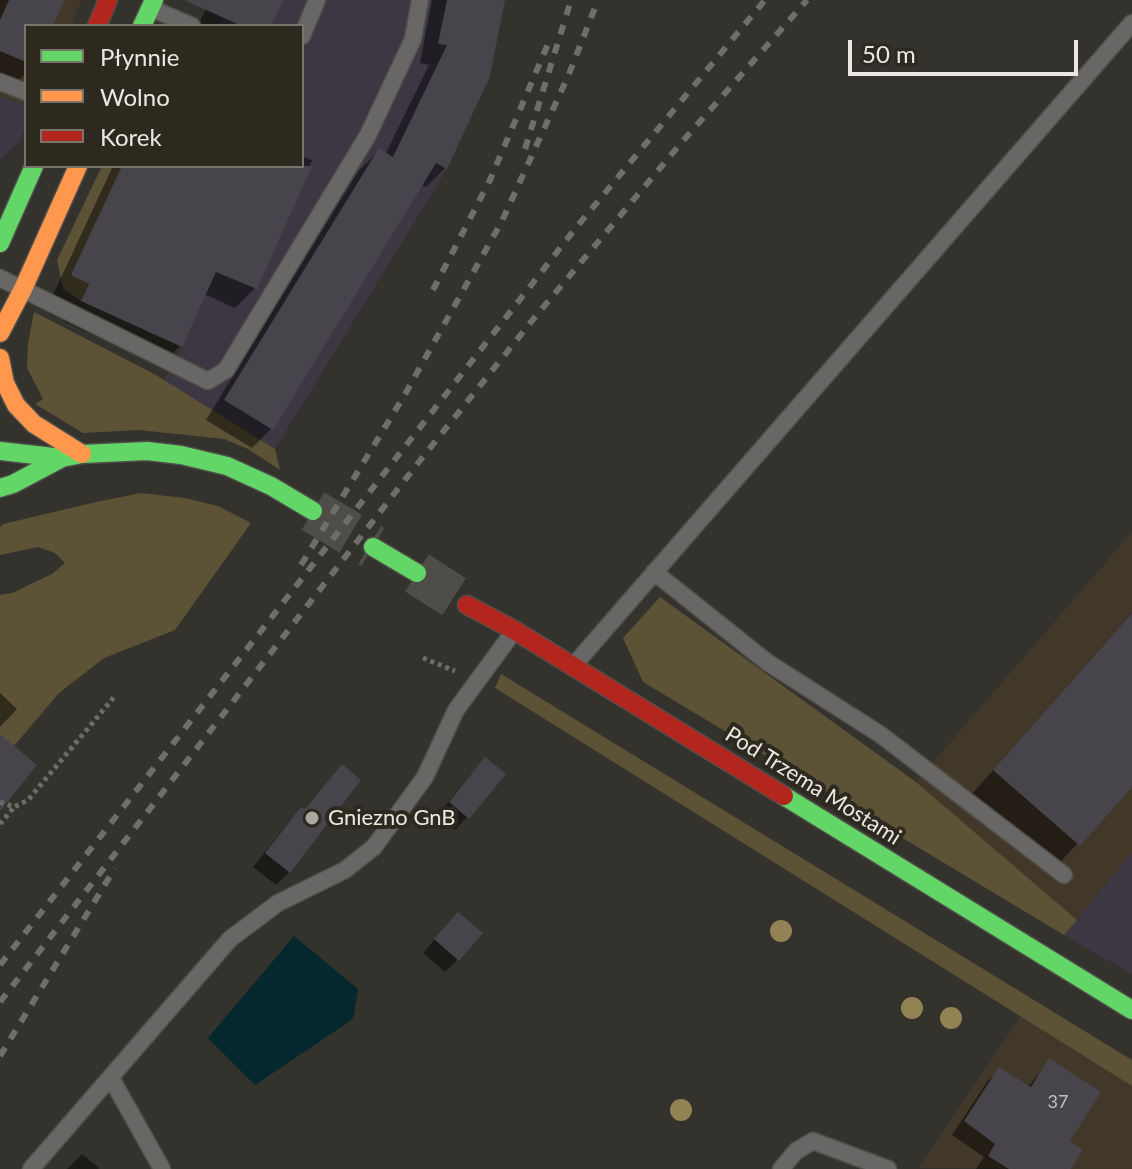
<!DOCTYPE html>
<meta charset="utf-8">
<style>
body{margin:0}
#map{position:relative;width:1132px;height:1169px;overflow:hidden;background:#34322c;font-family:Lato,sans-serif}
canvas{display:block}
.legend{position:absolute;left:24px;top:24px;width:280px;height:144px;box-sizing:border-box;background:#2d291e;border:2px solid #79756c;margin:0;padding:10px 14px;list-style:none;font-size:24px;color:#ebe8e1}
.legend li{display:flex;align-items:center;gap:16px;height:40px}
.legend b{width:40px;border:2px solid #79756c}
.scale{position:absolute;left:848px;top:40px;width:230px;height:36px;box-sizing:border-box;border:4px solid #ebe8e1;border-top:0;padding-left:10px;font-size:24px;line-height:28px;white-space:nowrap;color:#ebe8e1;-webkit-text-stroke:6px #2d291e;paint-order:stroke}
</style>
<div id="map">
<canvas width="1132" height="1169"></canvas>
<ul class="legend">
<li><b style="height:10px;background:#63d668"></b>Płynnie</li>
<li><b style="height:10px;background:#ff974d"></b>Wolno</li>
<li><b style="height:10px;background:#b3261e"></b>Korek</li>
</ul>
<div class="scale">50 m</div>
</div>
<script>
const context = document.querySelector('canvas').getContext('2d');
context.lineJoin = 'round';
function fill(path, color) {
  context.fillStyle = color;
  context.fill(path, 'evenodd');
}
function toPath(rows) {
  const path = new Path2D();
  for (const r of rows) {
    path.moveTo(r[0], r[1]);
    for (let i = 2; i < r.length; i += 2) path.lineTo(r[i], r[i + 1]);
  }
  return path;
}
function strokePath(path, color, width, dash) {
  context.strokeStyle = color;
  context.lineWidth = width;
  context.lineCap = dash ? 'butt' : 'round';
  context.setLineDash(dash || []);
  context.stroke(path);
}
function label(font, color, halo, rows, align = 'center') {
  context.font = font + ' Lato,sans-serif';
  context.lineWidth = 8;
  context.setLineDash([]);
  context.textBaseline = 'middle';
  context.strokeStyle = halo;
  context.fillStyle = color;
  for (const [text, x, y, turn = 0] of rows) {
    context.save();
    context.translate(x, y);
    context.rotate((+turn || 0) * Math.PI / 180);
    context.textAlign = isNaN(turn) ? turn : align;
    if (halo) context.strokeText(text, 0, 0);
    context.fillText(text, 0, 0);
    context.restore();
  }
}
fill(toPath([
 [0,0,82,0,70,26,26,26,26,106,0,96],
 [1132,532,1132,853,1077,920,916,782],
 [1021,1016,1132,1086,1132,1169,918,1168]
]), '#423829');
fill(toPath([
 [219,0,504,0,447,169,275,449,164,380,182,347,81,301,63,288,102,166,302,166,302,26,217,26,222,17,213,13],
 [0,96,26,106,26,125,19,142,0,160],
 [1132,853,1132,974,1064,935]
]), '#3d3744');
fill(toPath([
 [102,166,122,166,72,275,89,284,81,301,63,288,57,260],
 [34,312,156,375,275,449,280,470,248,449,224,439,139,430,83,433,35,404,43,399,27,368,28,343],
 [141,493,185,498,218,506,251,523,175,630,104,658,59,693,14,746,0,735,0,595,12,593,52,574,65,563,55,553,38,547,0,555,0,527,3,524,96,502],
 [660,597,916,782,1077,920,1064,935,643,682,623,638],
 [501,674,1132,1060,1132,1086,495,688]
]), '#5c5236');
fill(toPath([
 [294,936,358,989,353,1019,255,1085,208,1038]
]), '#05272e');
fill(toPath([
 [0,0,62,0,51,26,26,26,26,73,14,84,0,78],
 [210,0,281,0,269,26,198,26],
 [432,0,503,0,445,168,426,187,420,184,271,429,252,448,206,420,359,170,379,151,385,155,429,65,420,63],
 [302,156,312,160,255,288,235,308,204,294,180,346,161,366,63,321,71,303,53,295,113,166,302,166],
 [1132,613,1132,784,1053,870,970,796],
 [0,693,17,709,0,727],
 [342,766,289,872,276,885,253,867,289,822,302,810,303,811],
 [472,773,467,817,455,830,437,816],
 [445,927,458,959,445,972,423,953],
 [1049,1061,1067,1142,1068,1169,976,1169,984,1157,952,1135,987,1082,1000,1069,1028,1087],
 [82,1154,99,1168,98,1169,67,1169]
]), '#0007');
fill(toPath([
 [9,0,64,0,53,26,26,26,26,62,0,51,0,20],
 [184,0,283,0,271,26,242,26],
 [447,0,505,0,490,76,447,169,436,163,273,430,224,400,379,148,393,157,447,45,438,44],
 [122,166,312,166,257,289,216,272,182,347,81,301,89,284,71,275],
 [1132,613,1132,787,1080,846,993,770],
 [0,734,37,765,0,811],
 [485,757,506,774,469,819,449,802],
 [342,764,361,780,290,873,265,853,301,807,305,809],
 [458,912,483,933,459,961,434,939],
 [1049,1058,1101,1092,1070,1141,1083,1150,1071,1169,1009,1169,988,1156,995,1144,964,1121,999,1067,1031,1087]
]), '#47454b');
strokePath(toPath([
 [313,511,373,547],
 [417,573,467,605]
]), '#4f4d47', 44, [44, 22]);
const lane = toPath([
 [153,9,192,26],
 [302,36,317,0],
 [0,82,26,92],
 [0,278,208,381,226,370,368,135,413,39,420,0],
 [654,572,767,662,881,735,1064,875],
 [574,665,1132,23],
 [111,1078,162,1169],
 [31,1169,230,939,278,903,345,870,374,847,425,777,456,710,514,631],
 [781,1169,796,1151,813,1141,888,1169]
]);
const fast = toPath([
 [142,26,154,0],
 [0,243,34,166],
 [0,451,62,458],
 [0,488,13,484,62,458,82,454,147,451,181,455,227,466,271,486,313,511],
 [373,547,417,573],
 [784,796,1132,1010]
]);
const slow = toPath([
 [0,333,23,289,78,166],
 [0,358,5,383,16,405,34,424,82,454]
]);
const jam = toPath([
 [97,26,108,0],
 [467,605,514,630,784,796]
]);
strokePath(lane, '#504e4a', 19);
strokePath(fast, '#504e4a', 21);
strokePath(slow, '#504e4a', 21);
strokePath(jam, '#504e4a', 21);
strokePath(toPath([
 [423,658,455,671],
 [0,802,14,807,28,800,115,696],
 [0,824,14,807]
]), '#6e6c69', 5, [4, 4]);
strokePath(lane, '#696765', 16);
strokePath(fast, '#63d668', 18);
strokePath(slow, '#ff974d', 18);
strokePath(jam, '#b3261e', 18);
strokePath(toPath([
 [525,149,571,0],
 [433,290,490,180,548,44],
 [301,565,404,396,502,221,569,74,598,0],
 [0,965,575,229,765,0],
 [0,1002,418,463,535,317,682,142,807,0],
 [0,1056,115,868]
]), '#706e6a', 6, [10, 10]);
context.fillStyle = '#938253';
for (const [x, y] of [
 [781,931],
 [912,1008],
 [951,1018],
 [681,1110]
]) {
  context.beginPath();
  context.arc(x, y, 11, 0, 2 * Math.PI);
  context.fill();
}
for (const [x, y, r, color] of [
 [312,818,8,"#aba8a2"]
]) {
  const dot = new Path2D();
  dot.arc(x, y, r, 0, 2 * Math.PI);
  context.fillStyle = color;
  context.fill(dot);
  strokePath(dot, '#2d291e', 3);
}
label('18px', '#c2bfbc', null, [
 ["37",1058,1102]
]);
label('22px', '#ebe8e1', '#2d291e', [
 ["Pod Trzema Mostami",813,786,32]
]);
label('22px', '#ebe8e1', '#2d291e', [
 ["Gniezno GnB",328,818]
], 'left');
</script>
